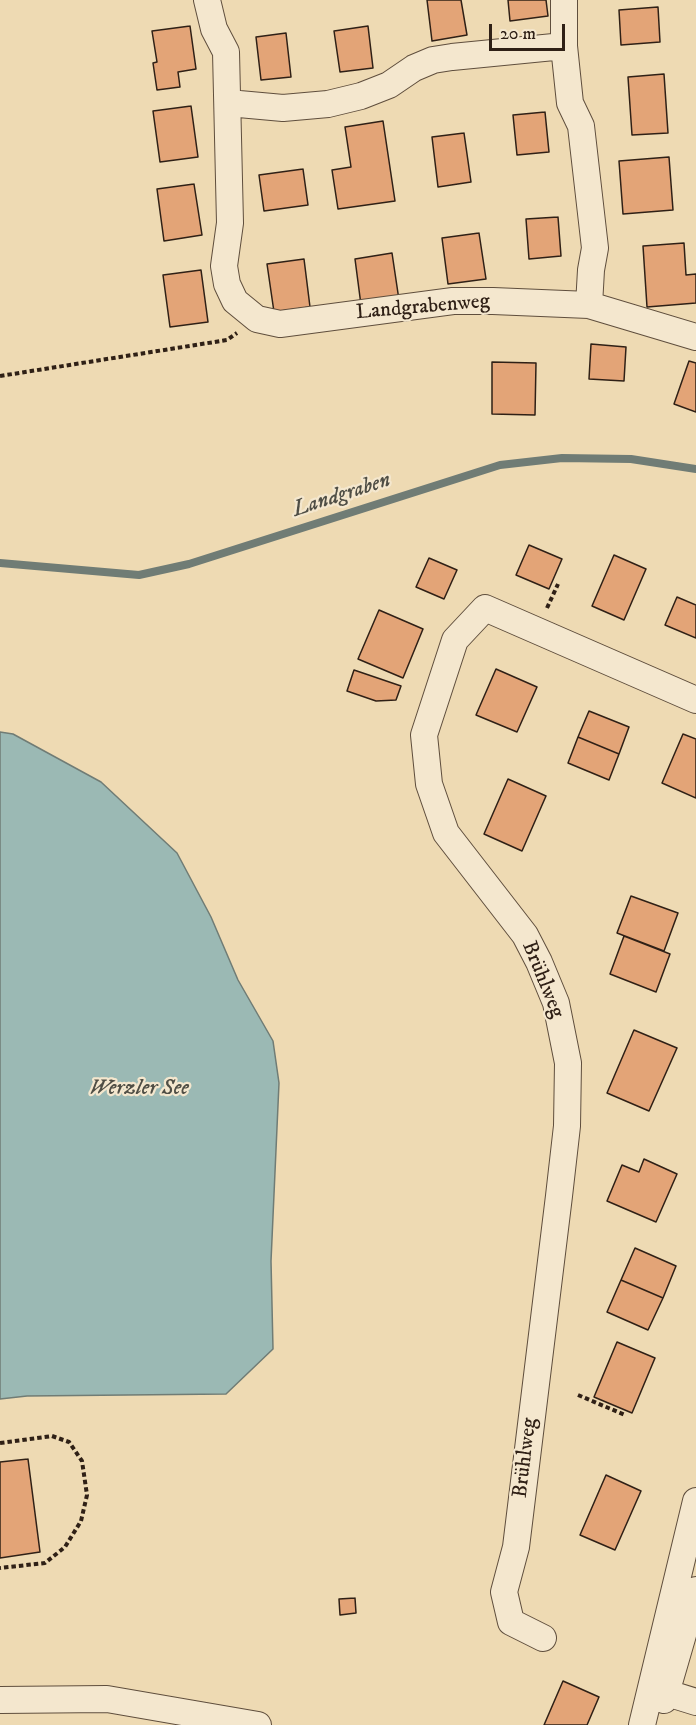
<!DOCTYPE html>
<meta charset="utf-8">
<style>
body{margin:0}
#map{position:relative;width:696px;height:1725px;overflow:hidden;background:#eedab3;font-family:"IM FELL DW Pica",serif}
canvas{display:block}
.scale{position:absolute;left:489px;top:24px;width:76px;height:27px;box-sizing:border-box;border:3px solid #2f2016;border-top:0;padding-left:8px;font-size:18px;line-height:21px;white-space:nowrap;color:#2f2016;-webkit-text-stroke:4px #f4e7ce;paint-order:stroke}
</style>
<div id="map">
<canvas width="696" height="1725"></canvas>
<div class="scale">20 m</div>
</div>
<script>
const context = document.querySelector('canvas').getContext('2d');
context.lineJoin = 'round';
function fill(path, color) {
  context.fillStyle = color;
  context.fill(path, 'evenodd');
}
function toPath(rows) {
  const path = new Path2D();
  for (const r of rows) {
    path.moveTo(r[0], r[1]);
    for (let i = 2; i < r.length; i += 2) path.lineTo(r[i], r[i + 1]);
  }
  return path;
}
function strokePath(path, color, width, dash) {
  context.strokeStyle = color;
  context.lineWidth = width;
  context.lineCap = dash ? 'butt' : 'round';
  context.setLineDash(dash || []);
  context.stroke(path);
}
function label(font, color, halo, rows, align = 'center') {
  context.font = font + ' "IM FELL DW Pica",serif';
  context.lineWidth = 4.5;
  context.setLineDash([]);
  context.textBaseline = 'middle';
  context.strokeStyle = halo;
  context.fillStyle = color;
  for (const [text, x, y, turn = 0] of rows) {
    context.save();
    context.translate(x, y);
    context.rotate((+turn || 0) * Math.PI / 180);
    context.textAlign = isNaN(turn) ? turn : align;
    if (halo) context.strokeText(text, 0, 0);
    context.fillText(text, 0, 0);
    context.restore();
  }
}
const water = toPath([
 [0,732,13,734,101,782,177,853,211,917,238,980,273,1041,279,1083,271,1261,273,1349,226,1394,27,1396,0,1399,0,732]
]);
fill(water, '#9bb9b4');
strokePath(water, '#707c75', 1.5);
strokePath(toPath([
 [0,563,139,575,189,564,500,465,562,458,631,459,696,469]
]), '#707c75', 8);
const building = toPath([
 [427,0,461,0,467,35,432,41,427,0],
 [508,0,546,0,548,16,510,21,508,0],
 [658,7,660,42,621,45,619,10,658,7],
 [190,26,196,69,178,72,180,87,157,90,153,63,157,62,152,31,190,26],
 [368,26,373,68,340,72,334,31,368,26],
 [286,33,291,77,261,80,256,37,286,33],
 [664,74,668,133,632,135,628,77,664,74],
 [191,106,198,157,160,162,153,111,191,106],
 [545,112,549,152,517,155,513,115,545,112],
 [383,121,395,201,338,209,332,170,351,167,345,127,383,121],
 [464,133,471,182,438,187,432,137,464,133],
 [669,157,673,210,623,214,619,161,669,157],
 [303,169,308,205,264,211,259,175,303,169],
 [194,184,202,235,164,241,157,189,194,184],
 [558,217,561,256,529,259,526,219,558,217],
 [479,233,486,279,448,284,442,238,479,233],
 [684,243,686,275,696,274,696,303,647,307,643,246,684,243],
 [392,253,399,300,361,305,355,259,392,253],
 [304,259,310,307,274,312,267,264,304,259],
 [201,270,208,322,170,327,163,275,201,270],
 [591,344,626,347,624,381,589,379,591,344],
 [689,361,696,363,696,412,674,404,689,361],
 [492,362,536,363,535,415,492,414,492,362],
 [529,545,562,559,549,589,516,575,529,545],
 [614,555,646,569,624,620,592,606,614,555],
 [429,558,457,570,444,599,416,587,429,558],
 [677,597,696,605,696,638,665,625,677,597],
 [379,610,423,629,403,678,358,659,379,610],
 [496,669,537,687,517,732,476,715,496,669],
 [354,670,401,686,396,700,376,701,347,691,354,670],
 [589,711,629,727,619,754,578,737,589,711],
 [683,734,696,739,696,798,662,783,683,734],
 [578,737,619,754,609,780,568,763,578,737],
 [508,779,546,796,522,851,484,834,508,779],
 [631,896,678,913,664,951,617,933,631,896],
 [624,936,670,954,656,992,610,974,624,936],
 [634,1030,677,1048,649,1111,607,1093,634,1030],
 [644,1159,677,1174,656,1222,607,1201,622,1165,639,1172,644,1159],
 [635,1248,676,1266,663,1298,621,1280,635,1248],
 [621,1280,663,1298,648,1330,607,1312,621,1280],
 [617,1342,655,1358,632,1413,594,1397,617,1342],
 [28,1459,40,1552,0,1558,0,1462,28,1459],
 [606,1475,641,1491,615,1550,580,1535,606,1475],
 [355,1598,356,1613,340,1615,339,1599,355,1598],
 [563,1681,599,1697,587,1725,544,1725,563,1681]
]);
fill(building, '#e3a477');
strokePath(building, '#2f2016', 1.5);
const minor = toPath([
 [207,0,214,29,226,52,230,223,224,266,227,284,235,301,257,319,280,324,453,301,493,301,589,305,696,337],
 [564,0,564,46,570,103,581,126,595,248,591,270,589,305],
 [228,103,283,108,328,104,361,96,389,85,414,68,433,60,452,57,564,46],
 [543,1638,511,1622,504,1592,516,1547,559,1196,567,1126,568,1063,556,1003,539,962,525,935,446,833,429,784,424,735,455,640,485,608,696,700],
 [651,1688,696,1702],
 [0,1700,107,1699,258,1725],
 [664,1700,696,1590],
 [642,1725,696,1501]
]);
strokePath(minor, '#5f4e3d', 28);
strokePath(toPath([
 [0,376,227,340,237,333],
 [547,608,558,584],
 [578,1395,625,1415],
 [0,1443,52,1436,69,1442,82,1461,87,1495,81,1521,65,1547,45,1563,0,1568]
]), '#2f2016', 4, [4.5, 3]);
strokePath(minor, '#f4e7ce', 26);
label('21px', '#2f2016', '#f4e7ce', [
 ["Landgrabenweg",423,308,-5],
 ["Brühlweg",542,980,68],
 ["Brühlweg",526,1458,-83]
]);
label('italic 22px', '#4f4e45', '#f4e7ce', [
 ["Landgraben",342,496,-18],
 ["Werzler See",139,1089]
]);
</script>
